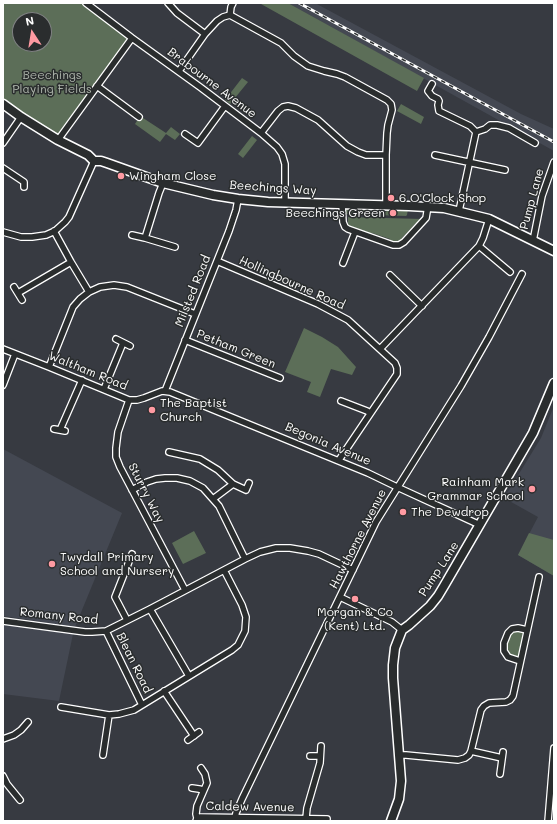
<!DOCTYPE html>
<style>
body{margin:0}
#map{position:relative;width:557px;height:824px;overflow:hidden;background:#373a41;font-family:Mali,sans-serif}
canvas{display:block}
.frame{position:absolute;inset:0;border:4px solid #fff;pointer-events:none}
.north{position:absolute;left:12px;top:12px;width:40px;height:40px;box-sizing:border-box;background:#2a2d2e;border:1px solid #7f8182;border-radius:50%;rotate:348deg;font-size:11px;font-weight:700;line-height:16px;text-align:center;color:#fff}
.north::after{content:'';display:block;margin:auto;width:14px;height:18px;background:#ff9aa2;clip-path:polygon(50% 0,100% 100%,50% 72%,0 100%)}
</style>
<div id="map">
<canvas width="557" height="824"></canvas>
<div class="frame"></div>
<div class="north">N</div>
</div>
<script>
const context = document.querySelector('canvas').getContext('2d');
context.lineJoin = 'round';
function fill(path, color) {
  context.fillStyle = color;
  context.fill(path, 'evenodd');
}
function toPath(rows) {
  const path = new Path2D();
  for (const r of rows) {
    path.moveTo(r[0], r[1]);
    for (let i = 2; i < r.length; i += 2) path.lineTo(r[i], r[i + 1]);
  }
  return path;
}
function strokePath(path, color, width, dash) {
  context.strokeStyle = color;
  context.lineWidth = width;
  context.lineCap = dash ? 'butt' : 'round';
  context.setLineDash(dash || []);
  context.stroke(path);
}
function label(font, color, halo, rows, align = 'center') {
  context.font = font + ' Mali,sans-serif';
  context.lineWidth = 3;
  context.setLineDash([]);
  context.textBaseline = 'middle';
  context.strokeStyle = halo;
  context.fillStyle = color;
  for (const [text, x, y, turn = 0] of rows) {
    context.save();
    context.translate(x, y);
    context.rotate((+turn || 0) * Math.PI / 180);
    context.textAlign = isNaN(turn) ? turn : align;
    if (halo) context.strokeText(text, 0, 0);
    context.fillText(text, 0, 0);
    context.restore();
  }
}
fill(toPath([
 [288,3,315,3,521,114,554,129,554,151],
 [554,406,554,576,518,555,538,517,504,498,541,438],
 [3,449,122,513,75,627,3,616],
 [3,625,73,634,59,701,3,694]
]), '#444852');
fill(toPath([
 [3,3,86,3,132,38,58,140,3,104],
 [20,20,44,20,44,44,20,44],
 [261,3,288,3,424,78,417,91,261,4],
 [242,78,248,82,230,104,225,100],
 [401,104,424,117,421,124,397,111],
 [140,116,166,133,171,127,180,134,175,140,166,134,160,142,135,124],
 [252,136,257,140,243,158,238,154],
 [345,206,359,207,368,209,368,211,386,212,388,209,408,209,407,215,406,216,346,214],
 [348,217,385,218,423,219,419,223,416,223,402,238,403,240,401,241,396,243,390,241,390,239,372,233,369,234,350,227,348,225],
 [304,328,322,337,338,347,356,367,352,375,331,369,320,397,307,392,311,382,285,372],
 [194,531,206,553,183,564,172,543],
 [529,533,554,540,554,576,518,555],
 [512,629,527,630,520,661,508,657,504,643]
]), '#5c6e58');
const street = toPath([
 [86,3,132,38,200,87,261,133,277,147,282,154,285,164,285,203],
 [168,3,177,13,205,34],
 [230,15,231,7,233,3],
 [179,71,205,34,217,21,223,17,230,15,281,43,294,56,308,66,324,71,337,74,345,77,387,100,391,104,392,110,388,125,387,133,386,155,386,205],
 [432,84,428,91,432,96,438,99,439,101,438,105,439,111,470,126,476,132],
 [97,86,139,117],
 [476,132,485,129,490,125,497,125,509,128,535,143],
 [261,133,278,111,283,107,288,106,296,108,318,120,347,146,358,152,366,155,386,155],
 [185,134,198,143,225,106],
 [58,140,132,38],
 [3,143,21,117],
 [435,155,505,170],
 [3,168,24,182,24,187],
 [163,183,159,193,145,238,175,247],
 [342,204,343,222,345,227,348,229,393,245,399,245,404,242,426,218,428,206],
 [459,211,476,132],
 [54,231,71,262,89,292],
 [3,232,21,237,32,237,46,235,55,231,65,222,69,217,94,161],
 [132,235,145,238],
 [533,241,542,196,554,162],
 [479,246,510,272],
 [217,261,318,304,348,320,395,363,397,368,397,374,339,460],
 [343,263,355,232],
 [390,275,422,306],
 [14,287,22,300],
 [18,293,71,262],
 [116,339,130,346],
 [185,340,280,378],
 [3,349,49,367,129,400,137,400,144,398,162,391,170,392,368,473,397,487,480,525],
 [380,349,479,246,483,238,489,219],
 [49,367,73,307,80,299,89,292,100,287,114,285,127,287,195,314],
 [3,385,15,354],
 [104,389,123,343],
 [165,391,229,231,236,210,238,199],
 [129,400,118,432,116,448,116,457,120,467,185,590],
 [341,401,367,411,370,413],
 [54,429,65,431],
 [60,430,82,380],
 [169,452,200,459,218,470,233,484,213,499],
 [233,484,246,490,249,483],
 [132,490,147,482,156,479,165,478,177,478,190,481,203,488,219,506,245,559],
 [340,597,392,622,402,630],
 [150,609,189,676],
 [127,620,115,597,132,554],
 [3,621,85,632,92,632,106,631,150,609,245,559,260,552,276,548,290,548,308,551,319,554,353,570],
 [106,631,142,705],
 [520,661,508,657,504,651,504,643,508,633,512,629,518,628,527,630],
 [164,691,194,736],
 [61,707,109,715,119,714,134,710,232,650,238,645,245,631,246,617,242,605,224,570],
 [3,739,14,735,21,730,28,722],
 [188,740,199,732],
 [471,751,502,758],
 [103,755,109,715],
 [399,755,406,755,458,760,465,758,469,755,471,751,481,710,484,706,489,703,506,702,510,700,513,696,539,577],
 [310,756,320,756],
 [500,774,503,752],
 [3,776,7,784,20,800],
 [192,788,199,789,203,790],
 [197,818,196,814,197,806,207,783,205,774,201,768],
 [235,818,236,813,242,799,376,522,461,386,489,337,522,274],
 [306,818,307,808,320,763,321,746],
 [196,821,197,818,200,817,327,819],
 [548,821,554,748]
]);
const secondary = toPath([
 [3,104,21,117,58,140,88,155,94,161,101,161,107,163,163,183,213,195,238,199,268,202,409,206,444,208,489,219,554,251],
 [391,821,399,799,401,781,393,678,393,665,395,648,402,630,409,625,430,606,438,596,444,586,533,433,554,383]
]);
strokePath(street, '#fff', 8);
strokePath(secondary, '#fff', 11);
strokePath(street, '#2a2d2e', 5.5);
strokePath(secondary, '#2a2d2e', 8);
const rail = toPath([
 [299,3,554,142]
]);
strokePath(rail, '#fff', 3);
strokePath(rail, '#2a2d2e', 1.5, [4.5]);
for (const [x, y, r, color] of [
 [121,176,4,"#ff9aa2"],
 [391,198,4,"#ff9aa2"],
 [393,213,4,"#ff9aa2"],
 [152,410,4,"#ff9aa2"],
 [532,489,4,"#ff9aa2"],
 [403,512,4,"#ff9aa2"],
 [52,564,4,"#ff9aa2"],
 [355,599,4,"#ff9aa2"]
]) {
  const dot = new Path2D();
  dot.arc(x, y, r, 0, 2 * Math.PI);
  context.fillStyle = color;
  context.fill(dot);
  strokePath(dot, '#2a2d2e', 1.5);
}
label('12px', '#aeb6ac', '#2a2d2e', [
 ["Beechings",52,75],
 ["Playing Fields",52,89]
]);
label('12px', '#fff', '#2a2d2e', [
 ["Brabourne Avenue",212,83,37],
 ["Beechings Way",273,188,4],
 ["Pump Lane",532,199,-75],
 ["Hollingbourne Road",292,283,24],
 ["Milsted Road",193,291,-68],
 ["Petham Green",236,349,22],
 ["Waltham Road",88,371,22],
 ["Begonia Avenue",328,444,23],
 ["Sturry Way",146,493,63],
 ["Hawthorne Avenue",358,539,-63],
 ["Pump Lane",439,569,-57],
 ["Romany Road",59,616,6],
 ["Blean Road",134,663,64],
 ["Caldew Avenue",250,807,1]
]);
label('12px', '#fff', '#2a2d2e', [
 ["Wingham Close",129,176],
 ["6 O'Clock Shop",399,198],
 ["Beechings Green",385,213,"right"],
 ["The Baptist",160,403],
 ["Church",160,417],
 ["Rainham Mark",524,482,"right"],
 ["Grammar School",524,496,"right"],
 ["The Dewdrop",411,512],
 ["Twydall Primary",60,557],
 ["School and Nursery",60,571],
 ["Morgan & Co",355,612,"center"],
 ["(Kent) Ltd.",355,626,"center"]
], 'left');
</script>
